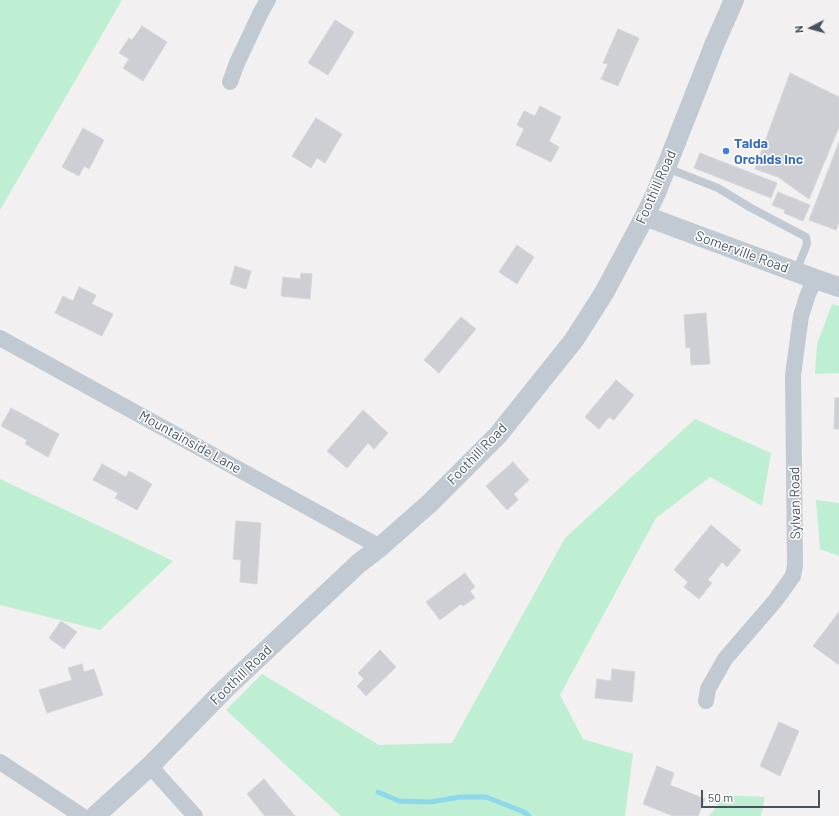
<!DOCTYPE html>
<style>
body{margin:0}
#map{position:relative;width:839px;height:816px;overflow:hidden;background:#f2f0f0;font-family:Barlow,sans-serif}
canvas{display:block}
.north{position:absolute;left:791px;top:8px;width:40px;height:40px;-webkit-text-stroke:3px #fff;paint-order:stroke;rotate:264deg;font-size:11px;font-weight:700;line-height:16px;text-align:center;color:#48535e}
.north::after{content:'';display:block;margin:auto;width:14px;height:18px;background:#48535e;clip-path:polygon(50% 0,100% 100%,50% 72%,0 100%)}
.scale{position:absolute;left:701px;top:790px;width:119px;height:18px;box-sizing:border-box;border:2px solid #48535e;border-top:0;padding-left:5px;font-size:12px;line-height:14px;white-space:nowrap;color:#48535e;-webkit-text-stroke:3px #fff;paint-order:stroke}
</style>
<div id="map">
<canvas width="839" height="816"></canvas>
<div class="north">N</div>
<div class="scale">50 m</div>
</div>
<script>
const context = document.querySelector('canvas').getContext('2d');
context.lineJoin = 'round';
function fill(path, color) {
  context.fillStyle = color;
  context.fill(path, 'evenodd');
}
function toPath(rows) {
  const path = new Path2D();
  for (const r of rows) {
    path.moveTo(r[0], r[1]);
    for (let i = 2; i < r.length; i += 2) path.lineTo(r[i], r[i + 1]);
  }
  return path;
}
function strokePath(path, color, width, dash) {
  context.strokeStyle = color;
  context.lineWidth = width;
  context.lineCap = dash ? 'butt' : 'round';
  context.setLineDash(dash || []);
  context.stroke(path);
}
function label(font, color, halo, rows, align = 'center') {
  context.font = font + ' Barlow,sans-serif';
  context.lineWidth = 3;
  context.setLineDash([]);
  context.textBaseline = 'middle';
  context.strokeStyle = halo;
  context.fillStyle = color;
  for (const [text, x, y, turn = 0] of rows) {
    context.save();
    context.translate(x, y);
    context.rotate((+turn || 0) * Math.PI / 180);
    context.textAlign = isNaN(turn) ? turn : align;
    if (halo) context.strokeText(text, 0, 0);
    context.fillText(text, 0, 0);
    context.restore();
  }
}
fill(toPath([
 [0,0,122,0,0,210],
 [832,304,839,306,839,373,815,374,817,344],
 [695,419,771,453,762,506,710,477,656,518,560,695,583,739,633,754,625,816,341,816,226,710,262,674,379,745,452,743,565,538],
 [0,479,173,561,100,630,0,605],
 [816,500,839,503,839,556,820,549],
 [725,795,765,797,761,816,709,816]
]), '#bfefd2');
strokePath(toPath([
 [378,792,399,801,430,802,460,797,486,797,524,812,529,816]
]), '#8dd8ec', 5);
const building = toPath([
 [335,20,354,32,328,75,308,63,335,20],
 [142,26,167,42,143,81,123,68,129,59,119,53,129,38,132,40,142,26],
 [618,29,639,38,618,86,601,79,608,64,603,63,618,29],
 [790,73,839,97,839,127,809,199,778,177,755,169,790,73],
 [540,106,561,117,549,141,559,147,551,162,516,145,524,129,517,125,524,111,535,116,540,106],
 [316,118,342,134,325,163,317,158,311,168,292,156,316,118],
 [83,128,104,140,89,169,84,166,79,176,62,167,83,128],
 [839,142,839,222,836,230,809,220,839,142],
 [700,153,777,183,771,198,694,168,700,153],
 [778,192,810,205,803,221,784,213,785,210,772,205,778,192],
 [517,245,534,257,517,284,499,272,517,245],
 [235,266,251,271,246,289,230,284,235,266],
 [301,273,312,274,310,299,281,296,283,277,300,279,301,273],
 [79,287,96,295,92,304,113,314,102,336,55,313,63,296,73,301,79,287],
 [706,313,710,364,691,365,690,347,686,348,684,315,706,313],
 [461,317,476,329,439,373,424,360,461,317],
 [616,380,634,395,614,420,609,417,599,429,585,417,616,380],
 [835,398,839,398,839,429,834,429,835,398],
 [11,408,59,434,48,457,25,444,27,440,1,426,11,408],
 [363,410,388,433,374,449,368,443,347,468,327,451,363,410],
 [513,462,529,480,514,494,518,500,507,510,486,486,513,462],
 [102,464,126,477,129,471,152,484,137,510,115,498,118,493,93,480,102,464],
 [236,521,261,523,257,584,240,582,241,560,233,559,236,521],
 [711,525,741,550,727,567,722,562,708,580,712,583,699,599,684,587,688,582,674,570,711,525],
 [465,573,475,587,470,591,475,598,463,606,461,604,440,620,426,602,465,573],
 [839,612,839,665,813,646,839,612],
 [61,621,77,632,64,649,49,638,61,621],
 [380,650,396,667,366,696,357,686,364,679,358,673,380,650],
 [82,664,84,672,94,669,103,695,47,713,39,690,72,680,68,668,82,664],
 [612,669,635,672,632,702,595,698,597,679,611,681,612,669],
 [779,722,799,731,780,776,760,766,779,722],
 [657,766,674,773,670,785,705,799,698,816,673,816,643,804,657,766],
 [264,779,295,816,265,816,247,794,264,779]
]);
fill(building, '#cdcfd5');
strokePath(building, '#d4d6db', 1);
strokePath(toPath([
 [667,168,718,188,751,208,806,237,807,244,796,272]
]), '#c1cad2', 8);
strokePath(toPath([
 [230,82,237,63,261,12,268,0],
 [0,338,380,547],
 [706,701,708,689,725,659,775,601,793,576,795,565,793,375,801,316,808,294,815,279],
 [0,762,82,816],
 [150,766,195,816]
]), '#c1cad2', 16);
strokePath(toPath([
 [645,216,815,279,839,287],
 [95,816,150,766,225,689,358,564,380,547,430,503,498,435,574,340,604,293,645,216,656,193,715,43,734,0]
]), '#c1cad2', 20);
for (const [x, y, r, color] of [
 [726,151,4,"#3f7fe0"]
]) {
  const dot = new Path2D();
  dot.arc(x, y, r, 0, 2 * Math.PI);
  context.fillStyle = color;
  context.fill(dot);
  strokePath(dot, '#fff', 1.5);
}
label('bold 14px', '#366cbe', '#fff', [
 ["Taida",734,143],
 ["Orchids Inc",734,159]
], 'left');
label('14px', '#48535e', '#fff', [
 ["Foothill Road",656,187,-66],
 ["Somerville Road",742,252,20],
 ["Mountainside Lane",190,442,29],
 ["Foothill Road",477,454,-46],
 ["Sylvan Road",795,503,-91],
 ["Foothill Road",241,675,-44]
]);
</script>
